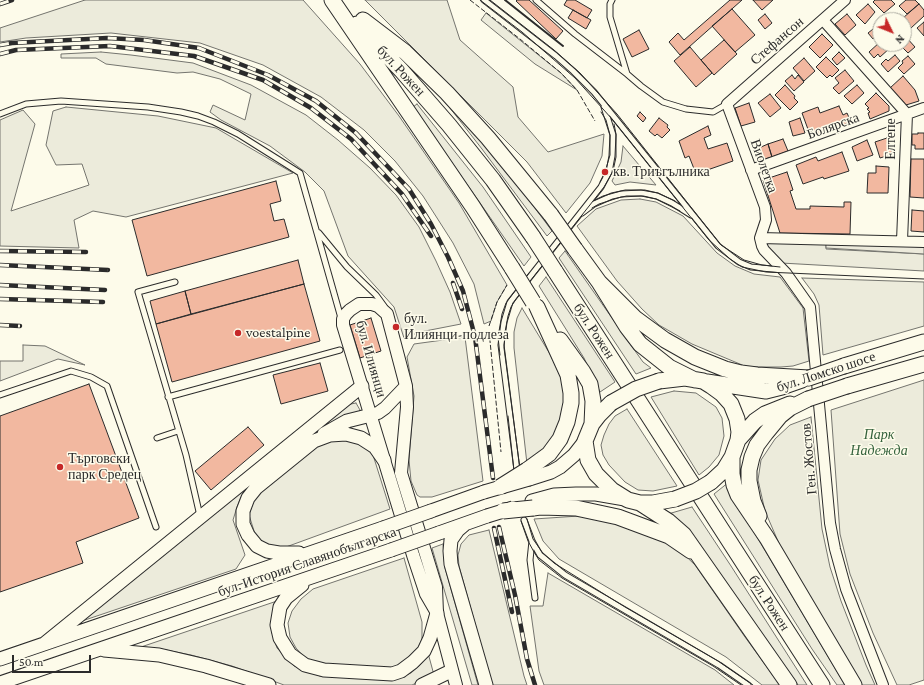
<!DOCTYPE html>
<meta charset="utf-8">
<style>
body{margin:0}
#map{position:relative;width:924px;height:685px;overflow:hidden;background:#fdfbea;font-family:"Crimson Pro",serif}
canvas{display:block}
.north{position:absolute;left:872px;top:12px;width:40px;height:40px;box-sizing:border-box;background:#fdfbea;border:1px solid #a9a89e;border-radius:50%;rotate:133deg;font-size:11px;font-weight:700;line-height:16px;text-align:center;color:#2b2b2b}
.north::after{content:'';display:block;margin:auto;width:14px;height:18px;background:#c62828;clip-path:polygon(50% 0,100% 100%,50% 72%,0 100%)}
.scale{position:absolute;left:12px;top:655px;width:79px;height:18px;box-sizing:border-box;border:2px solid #2b2b2b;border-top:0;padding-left:5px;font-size:12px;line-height:14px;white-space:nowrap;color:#2b2b2b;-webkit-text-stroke:3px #fdfbea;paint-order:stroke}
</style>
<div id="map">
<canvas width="924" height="685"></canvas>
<div class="north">N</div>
<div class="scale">50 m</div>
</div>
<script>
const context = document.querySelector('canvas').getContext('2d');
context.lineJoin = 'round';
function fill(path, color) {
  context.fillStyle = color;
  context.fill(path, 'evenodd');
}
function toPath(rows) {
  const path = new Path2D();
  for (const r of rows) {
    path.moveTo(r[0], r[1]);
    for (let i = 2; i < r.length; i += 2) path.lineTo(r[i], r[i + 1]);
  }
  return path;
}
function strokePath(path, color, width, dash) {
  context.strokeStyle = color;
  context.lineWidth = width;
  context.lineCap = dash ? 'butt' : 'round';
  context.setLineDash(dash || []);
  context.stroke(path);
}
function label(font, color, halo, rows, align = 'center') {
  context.font = font + ' "Crimson Pro",serif';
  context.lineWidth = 3;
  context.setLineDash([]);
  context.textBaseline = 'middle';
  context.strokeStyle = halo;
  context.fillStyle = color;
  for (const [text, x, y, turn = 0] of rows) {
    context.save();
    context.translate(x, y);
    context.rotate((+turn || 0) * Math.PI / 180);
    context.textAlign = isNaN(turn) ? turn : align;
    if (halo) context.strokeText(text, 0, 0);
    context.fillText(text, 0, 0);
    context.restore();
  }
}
const green = toPath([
 [85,0,303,0,360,64,399,116,459,203,507,285,497,302,491,321,484,324,474,284,453,243,423,196,395,161,364,130,321,97,263,65,200,43,111,33,26,38,0,42,0,28,85,0],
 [365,0,447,0,460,40,513,87,518,117,548,152,604,134,602,156,590,183,566,213,527,162,365,0],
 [486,13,561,73,577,90,535,64,481,20,486,13],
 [101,52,131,55,193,63,251,85,306,115,338,140,370,168,396,195,419,227,436,261,450,292,461,324,420,332,404,338,394,307,348,256,324,191,305,172,270,146,221,120,210,112,213,105,245,120,251,94,220,79,193,72,177,73,106,64,96,58,61,58,61,54,101,52],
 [439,94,485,144,514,180,552,231,547,236,482,149,439,94],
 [417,104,483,187,531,257,524,266,413,107,417,104],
 [66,107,158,116,216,128,293,173,126,217,93,211,74,220,79,248,0,246,0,120,23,110,35,124,11,211,89,185,82,164,56,165,46,145,53,111,66,107],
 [623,146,656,185,630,182,615,185,612,181,621,162,623,146],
 [640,199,656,202,683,216,717,253,735,266,754,274,780,277,803,308,809,361,793,366,781,367,747,367,692,344,659,325,642,309,617,281,577,226,596,209,621,200,640,199],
 [765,240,826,242,826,249,924,254,924,271,781,263,766,246,765,240],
 [565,251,633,348,643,362,651,368,636,374,559,258,565,251],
 [546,277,615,382,600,392,584,358,539,286,546,277],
 [802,278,924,282,924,326,823,355,819,305,814,294,802,278],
 [522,308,550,354,564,384,564,413,553,441,527,464,514,348,514,332,517,318,522,308],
 [465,337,483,481,432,497,420,497,417,495,411,481,409,460,414,396,407,357,414,344,465,337],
 [23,345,45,346,85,365,58,359,0,381,0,361,23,361,23,345],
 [924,380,924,680,909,685,897,685,873,633,850,574,840,534,831,410,924,380],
 [674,391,696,393,716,407,722,418,724,436,719,455,709,467,699,475,651,397,674,391],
 [356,403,360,410,357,414,248,488,241,497,237,507,233,520,245,555,236,569,79,622,346,405,356,403],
 [627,409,677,486,653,491,638,490,625,482,609,465,603,455,601,445,604,435,609,424,615,416,627,409],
 [811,417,822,529,830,567,841,601,866,665,875,685,862,685,810,600,784,555,765,511,758,480,761,460,775,439,790,425,811,417],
 [328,438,359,442,373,455,390,509,286,547,273,546,263,543,255,534,249,515,254,500,264,486,328,438],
 [729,482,745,517,845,685,837,685,812,649,714,494,729,482],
 [692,507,731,566,807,685,798,685,723,583,668,514,692,507],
 [579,516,605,520,671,542,695,565,745,637,780,685,762,685,726,657,559,559,543,541,534,519,579,516],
 [489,530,524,676,527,685,492,685,459,566,458,555,461,544,469,535,489,530],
 [443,544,445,568,478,685,472,685,432,548,443,544],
 [404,558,422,622,422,639,417,651,404,663,385,670,323,665,305,658,296,648,290,637,288,623,292,611,301,599,313,589,404,558],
 [548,573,715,670,734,685,544,685,539,671,530,606,543,606,548,573],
 [280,600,271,622,272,633,277,648,294,666,320,676,401,677,411,673,421,664,428,653,434,675,412,685,284,685,232,666,191,655,161,649,135,649,280,600]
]);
fill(green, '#ecebdb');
strokePath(green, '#74746e', 1);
const parking = toPath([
 [826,242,924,247,924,254,826,248,826,242]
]);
fill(parking, '#eceadb');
strokePath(parking, '#74746e', 1);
const building = toPath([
 [517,0,529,0,563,31,556,39,516,1,517,0],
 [567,0,575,0,592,10,587,18,564,5,567,0],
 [730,0,742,0,680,55,669,42,678,33,684,40,730,0],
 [753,0,773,0,762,10,753,0],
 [875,0,891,0,895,4,884,13,873,2,875,0],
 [906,0,915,0,919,4,907,14,899,6,906,0],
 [868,4,875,12,865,24,856,15,868,4],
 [919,4,924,10,924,16,911,28,903,18,919,4],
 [732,9,755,35,735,52,712,26,732,9],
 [573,10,591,20,586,29,568,18,573,10],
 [765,14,772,23,765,29,758,20,765,14],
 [847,14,856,25,845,35,835,24,847,14],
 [924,22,924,36,917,28,924,22],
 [877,26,880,30,880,33,873,39,868,33,877,26],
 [639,30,649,49,632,57,623,39,639,30],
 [822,34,833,45,820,58,809,47,822,34],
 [906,37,915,47,908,53,899,44,904,44,904,39,906,37],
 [724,40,737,54,714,75,701,60,724,40],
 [880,42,880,44,887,44,890,48,880,57,878,54,874,58,869,52,880,42],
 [690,47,712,73,696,87,674,61,690,47],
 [839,52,845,58,837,65,832,59,839,52],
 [895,55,900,61,888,72,881,64,886,59,888,61,895,55],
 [908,56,915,64,904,74,898,68,903,63,902,61,908,56],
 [826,57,839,70,832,77,830,75,827,78,816,67,826,57],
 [804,58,815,71,804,81,793,68,804,58],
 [845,70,854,81,839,94,833,88,839,83,835,78,845,70],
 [792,75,795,79,798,75,804,82,794,91,785,81,792,75],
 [903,76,915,90,919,101,906,105,890,88,903,76],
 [785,85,795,96,794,98,798,102,790,110,775,95,785,85],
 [857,85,864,93,852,104,844,96,857,85],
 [876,93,889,106,889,111,870,119,868,113,870,112,867,109,869,108,865,104,876,93],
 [770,94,781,108,770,117,758,103,770,94],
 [749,103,755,122,741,126,735,108,749,103],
 [839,106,843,115,847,113,851,122,818,135,817,132,813,134,812,131,809,132,802,113,818,107,820,113,839,106],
 [640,112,646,118,643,122,637,116,640,112],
 [659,118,668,125,667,127,670,130,662,138,657,134,655,136,649,131,659,118],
 [800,118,805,133,793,136,789,122,800,118],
 [708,126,711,135,704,138,708,149,727,143,733,161,696,174,689,156,685,158,679,141,708,126],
 [918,133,924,133,924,149,915,149,915,145,912,145,912,134,918,134,918,133],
 [887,138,893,154,880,158,875,142,887,138],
 [783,139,788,151,772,157,768,144,783,139],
 [867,140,873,155,857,161,852,147,867,140],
 [768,144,772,157,758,161,754,150,768,144],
 [842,152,849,171,824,179,823,177,803,184,796,165,816,157,818,161,842,152],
 [911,159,924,159,924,198,910,197,911,159],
 [876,166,889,167,888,193,867,193,868,173,876,173,876,166],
 [787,172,793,190,790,191,796,209,810,209,810,206,844,207,844,202,851,202,850,234,780,233,763,180,787,172],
 [276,181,281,201,270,204,274,221,284,219,289,237,147,276,132,220,276,181],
 [912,210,924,211,924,232,911,231,912,210],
 [298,260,304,284,191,314,185,291,298,260],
 [304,284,320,341,172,382,156,324,304,284],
 [185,291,191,314,156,324,150,301,185,291],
 [371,318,381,351,360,358,350,325,371,318],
 [320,363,328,391,281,404,273,375,320,363],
 [89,384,139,518,76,542,83,563,0,592,0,416,89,384],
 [248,427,264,445,211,490,195,471,248,427]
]);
fill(building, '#f2b8a0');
strokePath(building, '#2b2b2b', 1);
const service = toPath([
 [484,0,556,56,573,71,594,92,718,246,739,262,751,267,783,270],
 [536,0,575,34,627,74],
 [612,0,610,4,610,17,627,74,641,86,663,102,686,109,713,112,727,104],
 [0,114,26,104,61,101,148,107,181,112,198,116,214,122,238,134,300,173,341,318],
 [582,213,594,204,612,196,626,193,644,193,657,196,672,203,691,215],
 [319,233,347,267,376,295,384,306],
 [175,282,138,292,186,455,200,516],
 [0,395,71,371,91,377,107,386,156,527],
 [168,397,340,350],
 [157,438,178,431],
 [517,470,501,345,504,322,510,302,601,187,609,172,612,156,613,135,604,107],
 [524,520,532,541,540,555,565,575,719,665,748,685],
 [532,541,530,560,535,598]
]);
const minor = toPath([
 [845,0,727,104,765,207,766,220,760,238,762,246,764,250,786,273,810,307,830,523,835,549,846,589,883,685],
 [823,20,907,114,902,241],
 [751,170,924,108],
 [760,238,924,242]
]);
const tertiary = toPath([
 [371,415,378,413,385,408,406,386],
 [437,613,426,594,413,555,343,325,343,319,346,314,350,310,359,304,372,304,378,306,387,314,406,386,407,407,401,473,436,587,437,613,456,685]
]);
const secondary = toPath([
 [324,434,347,421,371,415],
 [529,479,551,472,560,467,574,455,585,441],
 [532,501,554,495,576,494,596,494,625,499],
 [431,511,484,492],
 [465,524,458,530,451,540,450,551,451,564,486,685],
 [439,533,487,516],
 [299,553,279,553,267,551,257,546,248,535,243,524,243,511,248,498,256,488,314,441,330,435,346,434,361,438,375,447,384,460],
 [302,585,286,598,280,607,277,625,280,638,290,654,305,665,324,670,392,674,401,671,413,662,424,651,430,638,437,613],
 [44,644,362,386],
 [104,650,159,655,206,666,269,685],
 [0,659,383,528],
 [0,683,391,550],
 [422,685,451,671]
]);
const primary = toPath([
 [332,0,473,207,512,268],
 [363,20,405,52,447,93,488,138,551,215],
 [357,24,401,70,449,125,493,180,533,237],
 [575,249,599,282,627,327,640,344,669,367,695,380],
 [555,271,822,685],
 [599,282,635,318,665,340,695,357,725,369,741,373,757,375,809,378],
 [560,340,583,372,590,384,593,401,592,424],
 [844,366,924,342],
 [659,381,685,378,703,381,711,386,722,394,731,404,737,419,739,432,738,440,732,457,724,470,711,482],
 [707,382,766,391,782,387,802,380],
 [847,386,924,364],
 [611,403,599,415,592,424,585,441,588,460,596,474,612,490,628,500,640,503,653,503,675,499],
 [738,440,755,421,765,414,790,404],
 [732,457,732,474,734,485,738,495,767,538,854,685],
 [527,470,549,454,560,439,567,422,571,403,571,393,568,375,537,307],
 [640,503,668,521,684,535,789,685],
 [533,508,540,507,576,508,618,517,669,536,691,551],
 [759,516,753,501,749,481,749,470,752,457,757,445,766,433,780,416,790,408,808,399]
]);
strokePath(service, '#2b2b2b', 7);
strokePath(minor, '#2b2b2b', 12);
strokePath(tertiary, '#2b2b2b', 14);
strokePath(secondary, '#2b2b2b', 15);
strokePath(primary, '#2b2b2b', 17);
strokePath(service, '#fdfbea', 5);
strokePath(minor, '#fdfbea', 10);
strokePath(tertiary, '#fdfbea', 12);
strokePath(secondary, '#fdfbea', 13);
strokePath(primary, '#fdfbea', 15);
strokePath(toPath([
 [480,0,522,32,575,78,612,119,709,240,730,259,742,267,766,272,924,279],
 [490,0,554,50,580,73,617,114,721,245,744,260,762,265,780,267],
 [600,182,605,172,610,155,610,135,606,120,601,112],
 [595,200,603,196,621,191,641,190,658,193,675,201],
 [592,208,599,204,621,197,641,196,656,199,680,211],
 [500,355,498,337,502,314,506,303,512,295,529,273],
 [508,416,514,471],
 [520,469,504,348,505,332,508,316,511,307,516,299,604,187,613,171,616,157,616,134,614,124],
 [527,519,533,539,542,552,554,563,625,607,718,661,753,685],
 [521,521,528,541,534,552,539,560,562,578,713,666,741,685]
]), '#2b2b2b', 1);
const rail = toPath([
 [0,4,12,0],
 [0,45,12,43,107,38,144,40,199,48,268,75,316,101,356,133,409,189,431,224,448,257,463,291,475,337,493,478],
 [0,54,16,50,110,46,194,56,263,80,311,108,351,139,402,194,431,236],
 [0,251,86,252],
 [0,265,108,270],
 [453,283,462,309],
 [0,285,105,290],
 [0,299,103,302],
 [0,325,20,326],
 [499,527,515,595,527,659,535,685],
 [494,528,512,612]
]);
strokePath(rail, '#2b2b2b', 4.5);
strokePath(rail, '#fdfbea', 3, [9]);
const secondaryBridge = toPath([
 [484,492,529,479],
 [487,516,513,508],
 [383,528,431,511],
 [391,550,439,533]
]);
const primaryBridge = toPath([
 [551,215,575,249],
 [533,237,555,271],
 [512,268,533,302],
 [809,378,844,366],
 [808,399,847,386],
 [611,403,636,389,659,381],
 [500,487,527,470],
 [675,499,696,491,711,482],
 [503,511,533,508]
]);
strokePath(secondaryBridge, '#2b2b2b', 15, []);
strokePath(primaryBridge, '#2b2b2b', 17, []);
strokePath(secondaryBridge, '#fdfbea', 13);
strokePath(primaryBridge, '#fdfbea', 15);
strokePath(toPath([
 [470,0,520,39,561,73,577,90,595,121],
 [489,326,497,302,507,285],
 [489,331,501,452]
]), '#2b2b2b', 1, [5, 2]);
strokePath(toPath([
 [505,0,563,46]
]), '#2b2b2b', 2);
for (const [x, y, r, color] of [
 [605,172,4,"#c62828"],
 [396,327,4,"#c62828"],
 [238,333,4,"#c62828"],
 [60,467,4,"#c62828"]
]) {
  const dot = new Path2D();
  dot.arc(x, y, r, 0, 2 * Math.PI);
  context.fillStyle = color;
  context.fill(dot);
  strokePath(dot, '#fdfbea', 1.5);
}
label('14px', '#2b2b2b', '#fdfbea', [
 ["Стефансон",777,41,-41],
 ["бул. Рожен",401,71,47],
 ["Болярска",833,126,-20],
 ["Елтепе",891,139,-90],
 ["Виолетка",764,166,70],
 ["бул. Рожен",594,331,57],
 ["бул. Илиянци",371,359,74],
 ["бул. Ломско шосе",826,372,-18],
 ["Ген. Жостов",809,459,-95],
 ["бул. История Славянобългарска",307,562,-19],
 ["бул. Рожен",769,603,57]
]);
label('14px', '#2b2b2b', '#fdfbea', [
 ["кв. Триъгълника",613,172],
 ["бул.",404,319],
 ["Илиянци-подлеза",404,335],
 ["voestalpine",246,333],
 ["Търговски",68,459],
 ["парк Средец",68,475]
], 'left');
label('italic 14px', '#34623c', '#fdfbea', [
 ["Парк",879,435],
 ["Надежда",879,451]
]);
</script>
